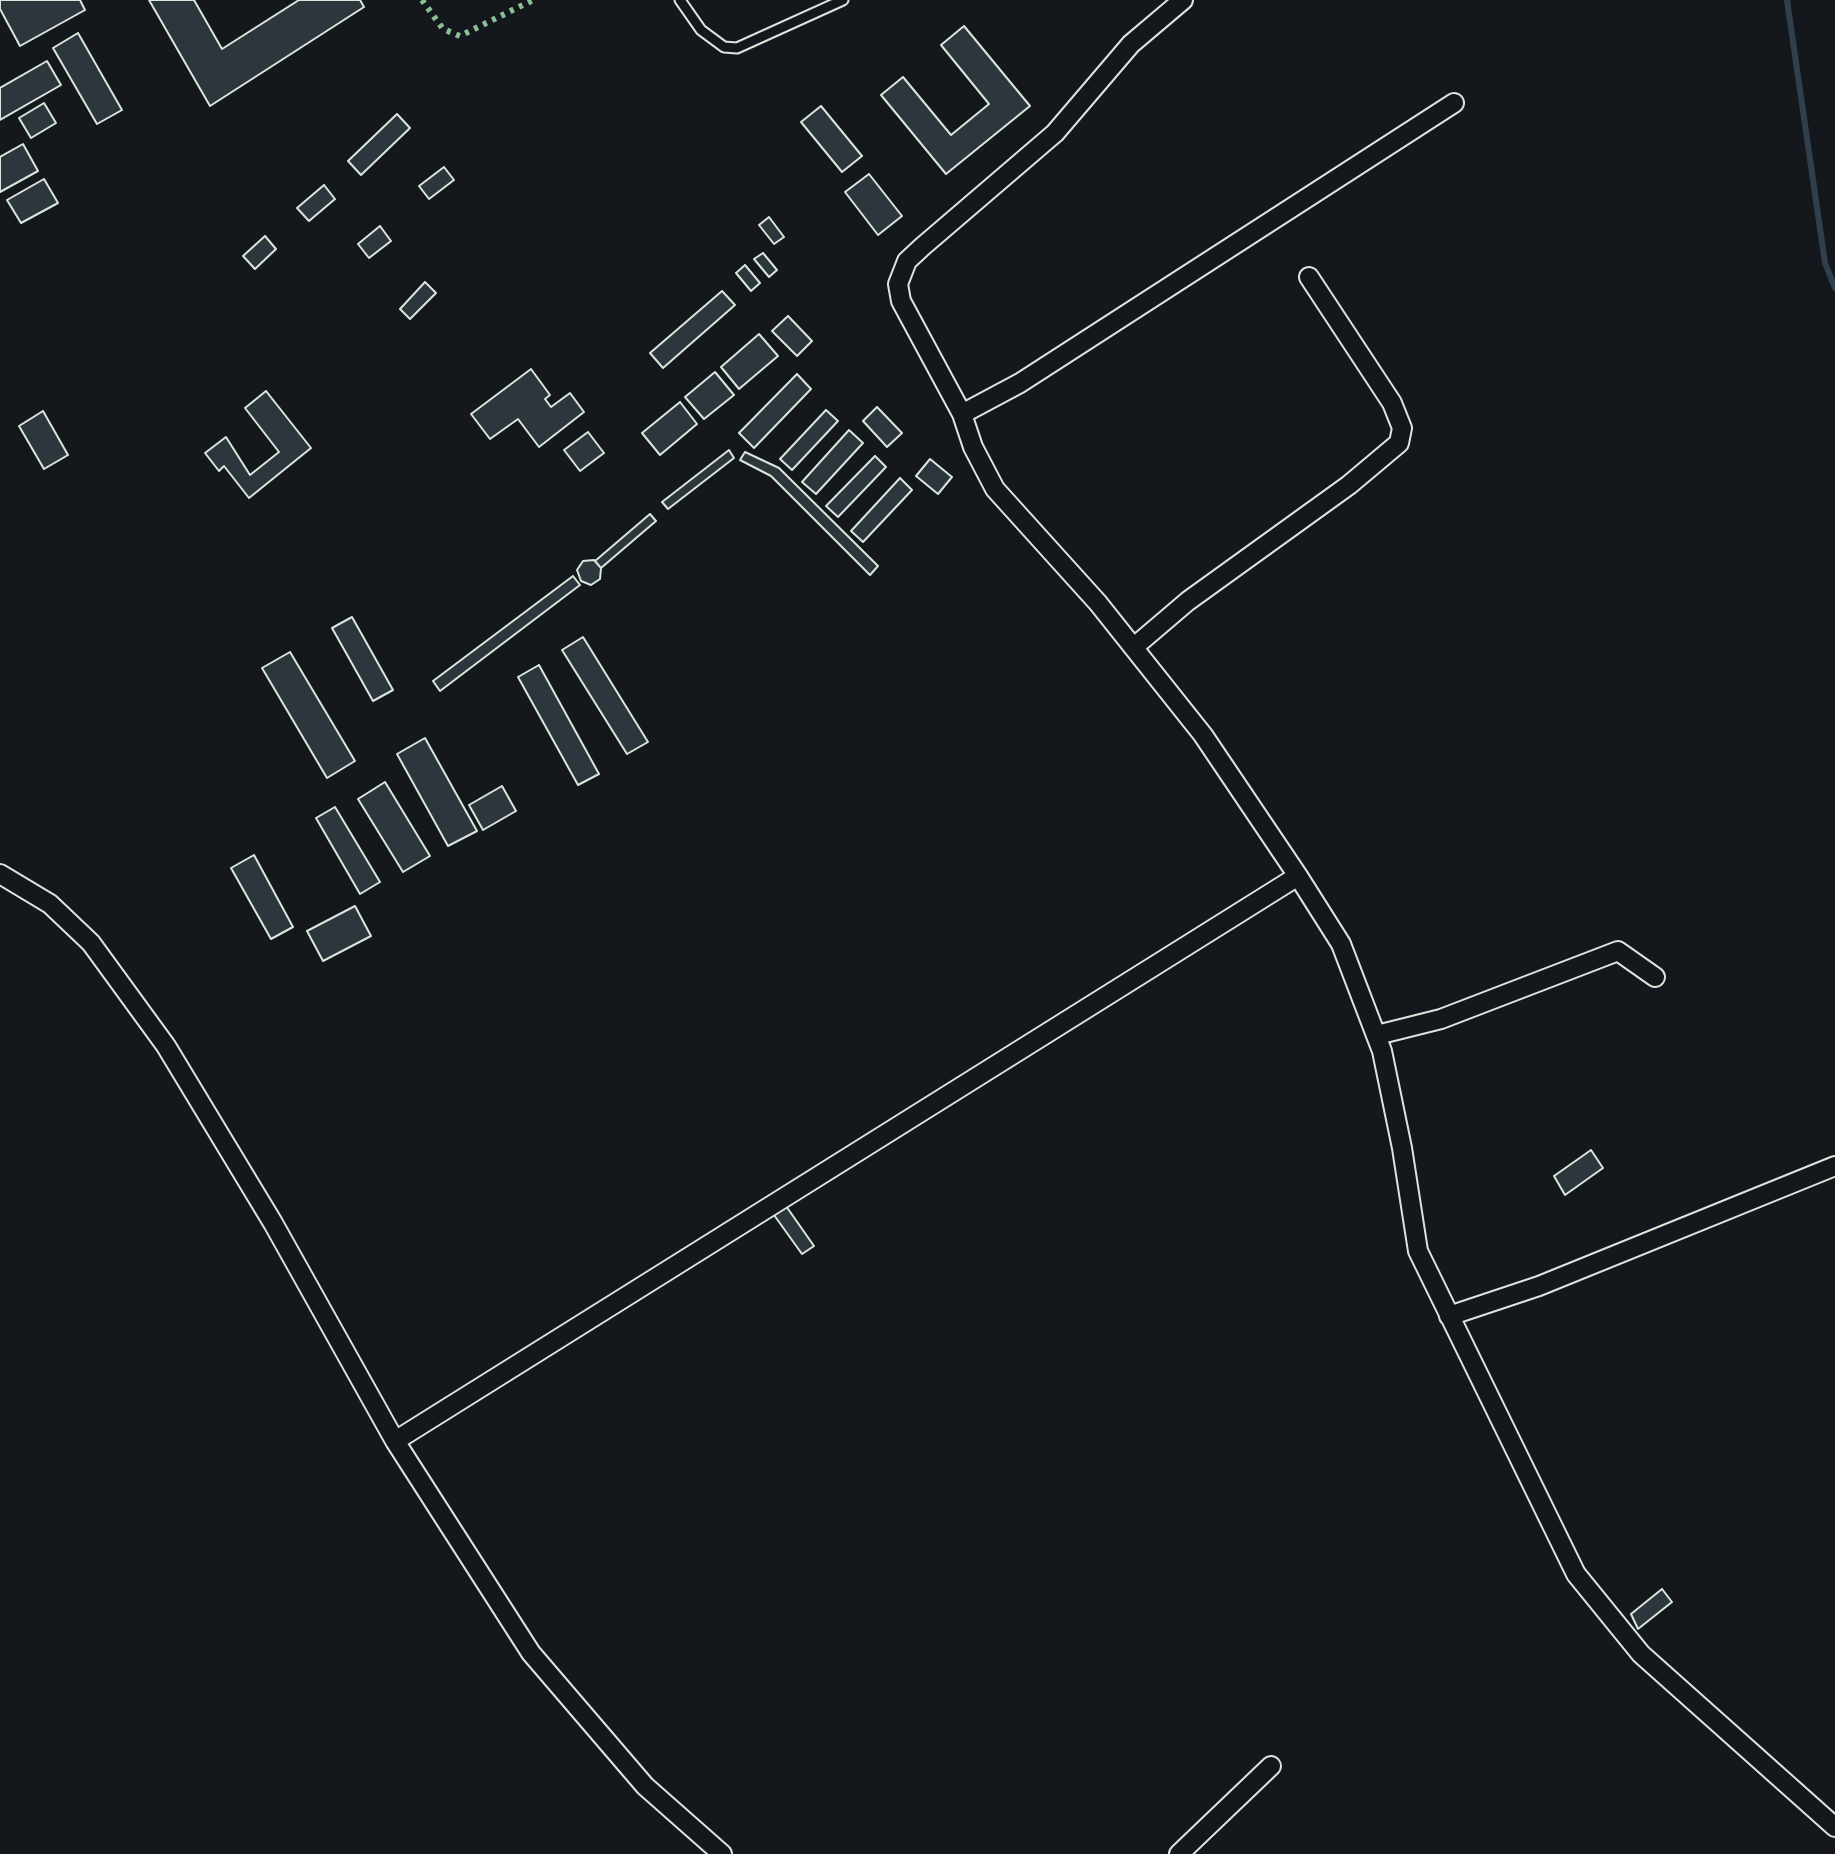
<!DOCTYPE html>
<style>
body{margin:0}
canvas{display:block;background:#14181c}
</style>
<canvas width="1835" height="1854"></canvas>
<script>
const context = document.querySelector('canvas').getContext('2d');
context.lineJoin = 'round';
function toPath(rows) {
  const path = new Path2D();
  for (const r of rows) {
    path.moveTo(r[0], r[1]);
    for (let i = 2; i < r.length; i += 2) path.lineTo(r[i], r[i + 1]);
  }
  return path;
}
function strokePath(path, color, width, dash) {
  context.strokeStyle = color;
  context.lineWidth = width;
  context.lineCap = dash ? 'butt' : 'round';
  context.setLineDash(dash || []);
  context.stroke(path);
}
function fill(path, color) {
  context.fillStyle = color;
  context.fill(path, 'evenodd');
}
strokePath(toPath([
 [1787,0,1825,263,1835,288]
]), '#2f3f4d', 6);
const building = toPath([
 [0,0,80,0,85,10,20,46,0,9,0,0],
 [149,0,194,0,222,49,299,0,360,0,364,7,210,106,149,0],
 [964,26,1030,106,946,174,881,95,903,77,951,135,989,104,941,45,964,26],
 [78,33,122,110,97,124,53,48,78,33],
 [47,61,61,85,0,120,0,88,47,61],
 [44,103,56,123,31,138,19,118,44,103],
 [821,106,862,156,842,172,801,122,821,106],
 [397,114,410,128,361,175,348,161,397,114],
 [23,144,38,171,0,192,0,157,23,144],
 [444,167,454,180,429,199,419,186,444,167],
 [869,174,902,216,878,235,845,192,869,174],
 [44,179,58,203,21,223,7,200,44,179],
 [324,185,335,199,309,221,297,208,324,185],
 [769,217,784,237,774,244,759,225,769,217],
 [380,226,391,241,369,258,358,244,380,226],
 [265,236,276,249,255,269,243,256,265,236],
 [763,253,777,270,769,277,754,259,763,253],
 [745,265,760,283,751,291,736,273,745,265],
 [425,282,436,293,410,319,400,309,425,282],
 [722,291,735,305,663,368,650,353,722,291],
 [788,316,812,341,797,356,772,331,788,316],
 [759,334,778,356,739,389,721,367,759,334],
 [531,369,550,395,545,399,551,407,570,393,584,412,539,447,518,419,490,439,471,414,531,369],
 [715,372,734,395,704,419,685,397,715,372],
 [797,374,811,389,754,448,739,433,797,374],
 [266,391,311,448,249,498,224,466,219,471,205,453,226,437,250,475,279,452,245,408,266,391],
 [680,402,697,424,660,455,642,433,680,402],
 [877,407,902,433,887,447,863,421,877,407],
 [826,410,838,421,792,470,780,459,826,410],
 [43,411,68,455,44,469,19,426,43,411],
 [849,430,863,443,816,494,802,482,849,430],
 [588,432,604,453,580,471,564,450,588,432],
 [729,450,734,458,668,509,662,502,729,450],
 [745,452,779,468,878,566,870,575,771,476,740,460,745,452],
 [875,456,886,467,838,517,826,506,875,456],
 [930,459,952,477,938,494,916,476,930,459],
 [900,478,912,490,863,542,851,531,900,478],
 [650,514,656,521,601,568,595,561,650,514],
 [594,560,601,568,600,579,591,585,581,581,577,570,583,561,594,560],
 [573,576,580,585,440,691,433,681,573,576],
 [352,617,393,690,373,701,332,628,352,617],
 [583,637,648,742,627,754,562,650,583,637],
 [290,652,355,761,327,778,262,668,290,652],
 [539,665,599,774,578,785,518,677,539,665],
 [425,738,477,831,448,846,397,754,425,738],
 [385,782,430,856,403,872,358,799,385,782],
 [502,786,516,811,483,830,469,805,502,786],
 [335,807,380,882,360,894,316,818,335,807],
 [254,855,293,927,271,939,231,868,254,855],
 [355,906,371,936,323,961,307,931,355,906],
 [1591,1150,1603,1168,1565,1195,1554,1176,1591,1150],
 [786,1206,814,1246,802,1254,774,1215,786,1206],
 [1662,1589,1672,1602,1638,1629,1631,1614,1662,1589]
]);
fill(building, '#2c363c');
strokePath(building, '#d8e6dc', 2);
const lane = toPath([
 [680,0,701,30,724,47,737,48,843,0]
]);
const street = toPath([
 [962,414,1020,383,1454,103],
 [1134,647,1188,601,1349,485,1399,443,1402,428,1392,403,1309,277],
 [0,874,50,904,91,943,166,1046,273,1223,395,1441,531,1653,645,1786,722,1854],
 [1298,876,1341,944,1382,1051,1402,1148,1418,1251,1576,1574,1641,1654,1835,1827],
 [1377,1035,1441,1019,1618,951,1655,977],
 [1449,1316,1539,1286,1835,1166],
 [395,1441,1298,876,1203,735,1098,603,995,489,973,447,962,414,901,301,898,284,907,261,922,247,1055,133,1131,44,1183,0],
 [1179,1854,1271,1766]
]);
strokePath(lane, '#d8e6dc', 13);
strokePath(street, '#d8e6dc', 22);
strokePath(lane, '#14181c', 9);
strokePath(street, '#14181c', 18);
strokePath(toPath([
 [422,0,443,29,460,36,533,0]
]), '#8ac095', 6, [4, 6]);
</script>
